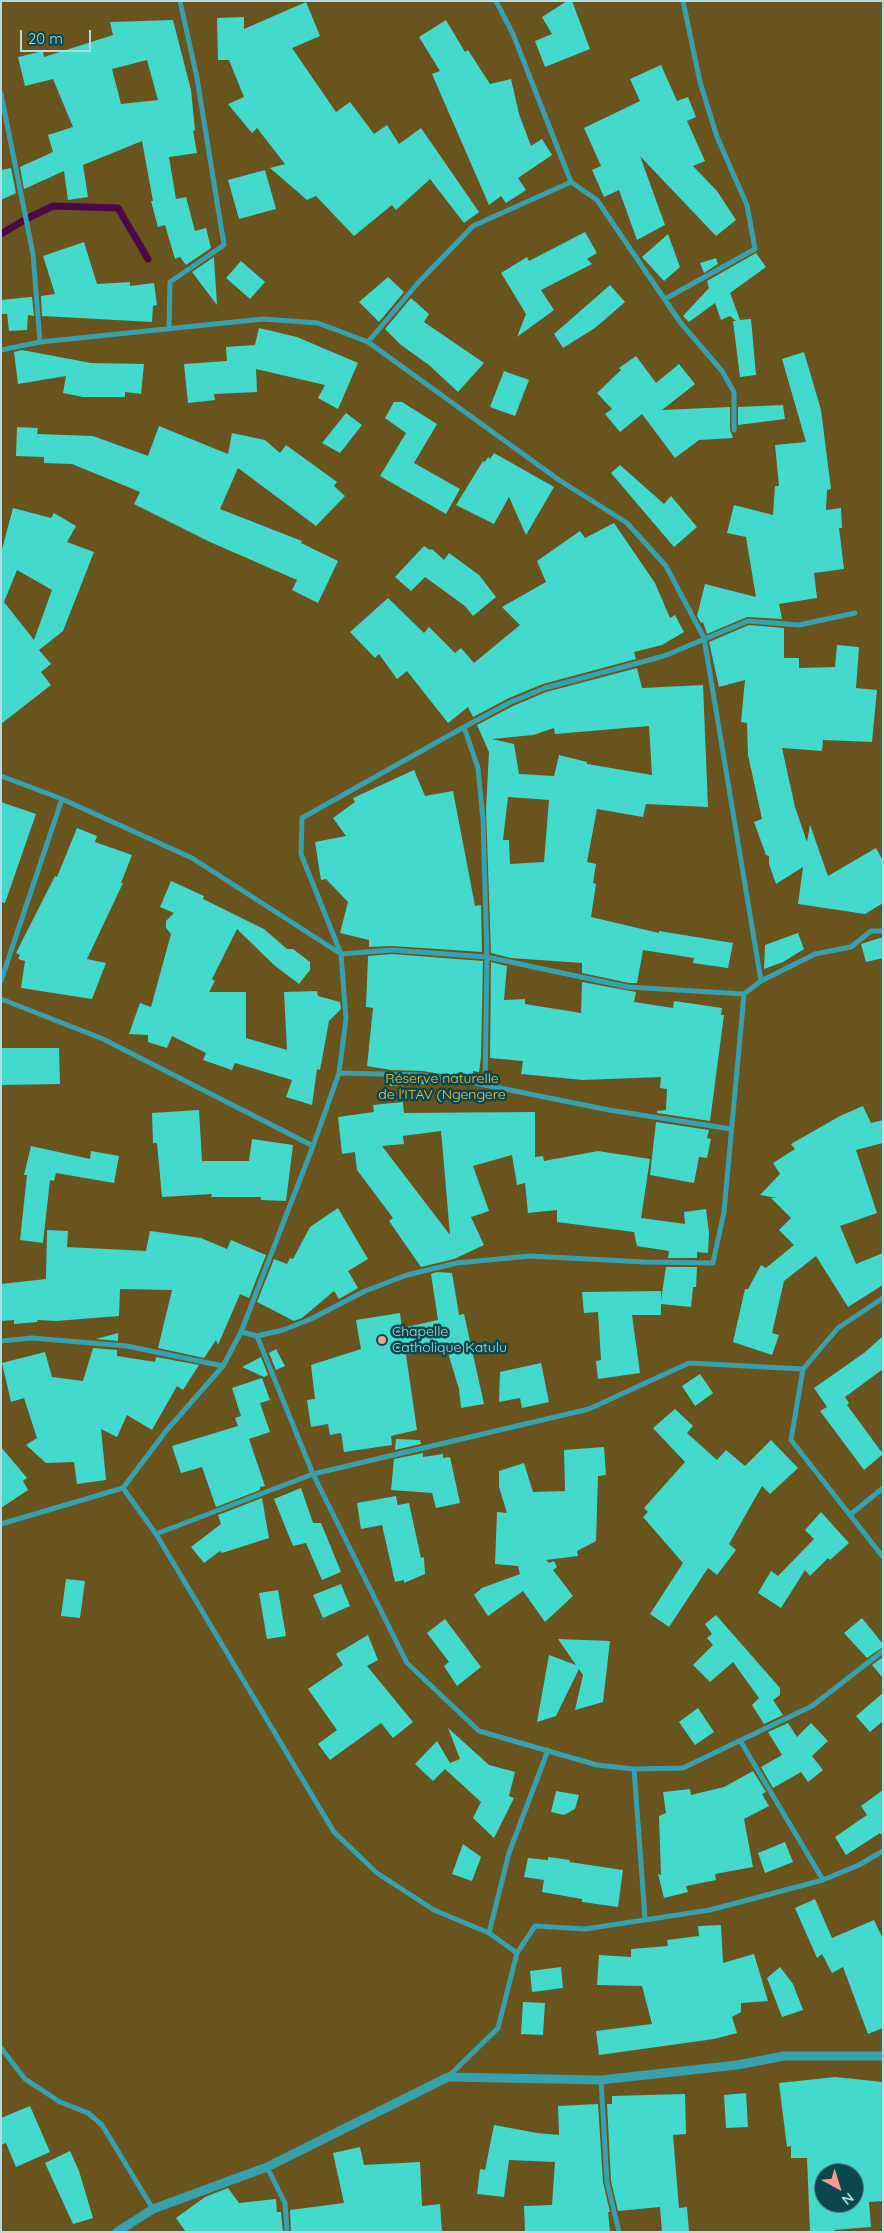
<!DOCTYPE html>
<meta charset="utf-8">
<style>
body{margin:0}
#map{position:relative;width:884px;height:2233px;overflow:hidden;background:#0d474e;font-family:Quicksand,sans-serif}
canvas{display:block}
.frame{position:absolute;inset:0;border:2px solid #b0dde3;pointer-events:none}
.north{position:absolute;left:814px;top:2163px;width:50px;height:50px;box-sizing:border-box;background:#0d474e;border:1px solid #4e838a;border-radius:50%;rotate:141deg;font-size:14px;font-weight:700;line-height:20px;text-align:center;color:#b0dde3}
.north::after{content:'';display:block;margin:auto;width:18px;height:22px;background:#f59c92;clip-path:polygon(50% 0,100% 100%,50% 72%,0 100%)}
.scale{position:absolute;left:20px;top:30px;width:71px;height:22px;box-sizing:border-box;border:2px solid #b0dde3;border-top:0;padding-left:6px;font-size:15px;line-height:18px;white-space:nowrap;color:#b0dde3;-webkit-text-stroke:4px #0d474e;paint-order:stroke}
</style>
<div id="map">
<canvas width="884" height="2233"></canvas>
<div class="frame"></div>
<div class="north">N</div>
<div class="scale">20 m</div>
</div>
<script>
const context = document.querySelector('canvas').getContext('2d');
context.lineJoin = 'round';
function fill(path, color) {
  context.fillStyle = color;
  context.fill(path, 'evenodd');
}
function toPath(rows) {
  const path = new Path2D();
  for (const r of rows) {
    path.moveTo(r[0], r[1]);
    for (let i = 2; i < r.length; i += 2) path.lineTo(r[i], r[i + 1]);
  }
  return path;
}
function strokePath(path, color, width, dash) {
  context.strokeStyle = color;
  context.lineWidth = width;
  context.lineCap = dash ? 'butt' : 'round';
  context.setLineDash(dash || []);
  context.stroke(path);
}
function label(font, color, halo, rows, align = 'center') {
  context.font = font + ' Quicksand,sans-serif';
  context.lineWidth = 5;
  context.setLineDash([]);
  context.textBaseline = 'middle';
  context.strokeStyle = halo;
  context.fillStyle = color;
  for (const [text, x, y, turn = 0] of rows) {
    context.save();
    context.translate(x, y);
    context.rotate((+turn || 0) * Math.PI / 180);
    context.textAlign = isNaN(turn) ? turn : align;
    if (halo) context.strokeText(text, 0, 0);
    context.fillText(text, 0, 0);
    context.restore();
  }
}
fill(toPath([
 [1,1,883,1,883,2232,1,2232],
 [824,2173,854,2173,854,2203,824,2203]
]), '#69541d');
strokePath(toPath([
 [1,234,26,219,53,206,118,208,148,259]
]), '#4a084b', 7);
fill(toPath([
 [567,1,572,1,590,49,545,67,535,41,552,34,542,17],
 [306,2,320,36,292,48,336,112,350,102,374,134,387,125,399,144,421,128,479,212,464,223,430,179,396,210,392,205,354,236,316,196,307,200,270,168,285,164,257,128,252,133,228,104,244,97,229,60,218,60,217,18,244,17,244,29],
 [173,20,191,90,195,130,193,131,197,153,169,157,176,199,186,197,195,231,206,228,211,248,186,265,180,257,175,259,165,225,158,227,151,201,153,201,142,141,83,165,88,197,68,200,64,171,24,189,20,167,53,152,48,135,73,127,53,79,25,86,18,57,43,51,44,57,113,35,110,22],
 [147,60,158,100,121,104,112,69],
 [446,20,465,52,468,50,490,84,511,79,519,114,531,146,542,139,552,155,518,178,526,190,506,203,501,196,489,205,432,74,440,71,419,37],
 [661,65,677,101,688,97,696,117,687,121,705,161,693,166,717,191,736,220,716,236,640,156,665,225,637,240,619,190,604,197,592,170,601,166,584,128,640,101,630,79],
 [11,168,16,193,1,200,1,170],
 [265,170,276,209,239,219,228,180],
 [585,232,597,253,587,259,592,264,541,290,554,310,517,337,526,314,501,273,527,257,529,261],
 [668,234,680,267,664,281,642,257],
 [84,242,97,284,130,282,130,286,154,283,157,305,153,306,152,322,42,316,41,296,55,294,43,256],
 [756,253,766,267,730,293,740,320,751,319,756,375,740,377,733,321,736,321,730,316,721,320,715,303,689,322,683,316,709,288,707,281],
 [214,257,214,259,217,305,192,272],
 [716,258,718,264,704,273,700,263],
 [241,261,265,282,250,299,226,278],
 [388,277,404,292,379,322,359,302],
 [610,285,625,302,595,328,563,348,554,334],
 [30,297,32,297,34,316,28,315,27,330,9,331,7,314,1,314,1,300],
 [411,298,429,314,424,322,484,363,458,392,429,365,401,345,385,329],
 [259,328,297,337,358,363,338,409,318,398,325,385,256,369,257,392,214,394,215,400,188,403,184,364,227,361,226,347,255,345],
 [22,350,91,363,144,364,141,394,125,392,125,397,83,397,63,393,66,376,18,384,14,352],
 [804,352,821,410,831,489,827,490,826,510,841,508,842,528,839,528,844,569,814,573,817,598,779,604,782,619,747,617,707,634,703,622,701,623,697,616,705,584,756,597,746,537,727,533,734,505,773,515,775,486,779,486,775,445,806,442,782,359],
 [636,356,656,383,679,364,695,384,662,410,730,407,730,430,733,438,699,440,675,458,642,414,620,432,605,414,612,409,597,393,621,370,619,368],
 [504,371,529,380,515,416,490,407],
 [394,402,402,402,437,424,414,463,460,489,446,514,380,476,406,433,385,418],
 [783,405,785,419,738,425,738,407],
 [346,413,362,425,340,453,322,443],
 [159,426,228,454,232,433,265,440,280,453,286,445,337,482,334,486,345,496,316,526,238,468,220,509,302,541,301,543,338,561,318,603,292,590,297,580,210,542,134,504,140,492,72,464,44,463,44,457,16,456,17,427,38,428,37,434,93,436,148,456],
 [494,453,554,487,526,535,509,497,494,524,456,505,483,461,485,462,488,457,490,459],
 [620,465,664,504,671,496,697,527,674,547,611,473],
 [13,508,51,518,54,513,76,526,67,542,94,552,63,631,39,650,51,664,41,672,51,685,1,724,1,553],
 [17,570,52,590,34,640,4,602],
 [614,523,655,583,670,618,675,615,684,632,662,645,634,652,636,659,543,684,509,698,473,717,468,707,448,723,407,671,397,679,379,654,375,658,350,632,388,598,424,633,429,627,455,653,461,648,474,663,520,625,502,607,546,582,537,561,580,531,585,538],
 [424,546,430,550,432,549,444,560,449,553,479,575,496,597,473,616,465,606,425,577,411,591,395,577],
 [749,625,784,628,784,658,799,658,799,668,835,667,837,645,859,647,856,688,877,690,872,742,823,740,822,751,782,748,795,807,807,842,810,825,828,876,876,848,883,861,883,903,865,914,798,904,803,867,776,884,769,864,769,856,766,855,754,822,762,819,748,755,747,723,741,722,745,680,719,687,709,642],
 [637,668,642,688,703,685,708,807,646,804,643,817,597,809,587,862,596,864,593,883,596,884,591,917,659,933,659,931,733,943,728,968,693,963,694,958,643,950,637,983,629,983,582,973,582,963,511,958,491,953,486,810,489,752,477,725,513,706,546,692],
 [649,726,652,775,587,764,587,762,559,755,554,776,519,774,514,744,492,739,533,735,554,728,555,734],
 [508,797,549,800,544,862,510,864,509,840,503,840],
 [414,770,425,796,453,791,475,906,481,905,482,952,392,946,369,947,369,940,340,933,348,902,326,879,321,880,315,842,346,836,333,818,355,802,353,798],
 [1,802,36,814,5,903,1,902],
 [77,828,97,836,95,842,132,855,121,883,123,883,87,959,106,963,92,999,21,988,25,961,18,959,20,955,16,953,55,876,57,877],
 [171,881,204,896,203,899,264,929,287,949,293,949,310,962,310,970,299,984,274,965,237,929,212,979,215,981,209,992,246,992,246,1038,287,1050,284,992,317,991,318,996,340,1002,341,1009,329,1021,320,1070,317,1069,312,1105,286,1097,292,1080,235,1063,232,1070,203,1060,206,1053,172,1036,167,1048,148,1042,148,1035,129,1034,140,1003,151,1007,171,934,166,928,166,921,174,913,160,907],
 [798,933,804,949,783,962,764,969,765,945],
 [883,937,883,958,866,962,861,944],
 [392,954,483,961,481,1057,479,1072,473,1071,473,1079,422,1071,391,1070,367,1066,373,1008,366,1007,368,956],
 [491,962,507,966,504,1000,525,999,525,1004,581,1013,582,982,636,992,634,1002,673,1008,674,1001,722,1008,721,1015,724,1015,710,1121,657,1113,657,1111,666,1110,667,1089,660,1088,661,1077,583,1080,521,1074,523,1061,490,1058],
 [1,1048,59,1048,60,1084,1,1085],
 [391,1079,421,1079,441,1083,390,1086],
 [403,1102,404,1113,535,1112,535,1157,543,1156,544,1161,598,1151,650,1159,641,1218,685,1224,684,1212,706,1209,709,1233,708,1253,697,1252,697,1258,668,1258,669,1251,637,1246,634,1232,557,1222,557,1210,528,1213,525,1183,517,1185,512,1155,473,1166,489,1211,471,1217,484,1245,454,1259,421,1267,389,1221,393,1218,357,1170,355,1152,342,1154,338,1117,374,1112,373,1105],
 [441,1131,443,1153,450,1235,382,1146,404,1144,403,1136],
 [863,1106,871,1123,883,1120,883,1143,856,1150,877,1213,840,1226,856,1264,883,1253,883,1285,848,1307,816,1256,784,1281,772,1333,779,1335,772,1355,733,1342,745,1289,748,1289,761,1265,766,1268,794,1245,779,1230,791,1218,771,1198,777,1198,760,1195,780,1174,773,1163,795,1149,791,1144,840,1116],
 [199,1110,202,1161,249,1161,252,1139,293,1145,286,1201,261,1200,261,1197,211,1197,212,1194,162,1197,157,1143,153,1143,152,1113],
 [656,1122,709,1130,707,1138,711,1139,707,1158,699,1157,694,1183,650,1175],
 [31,1146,90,1159,91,1151,119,1156,114,1183,56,1173,54,1181,50,1180,43,1243,20,1240,27,1175,24,1175],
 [338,1208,368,1259,348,1271,358,1288,339,1299,334,1291,302,1318,294,1321,257,1302,274,1259,287,1264,290,1258,293,1259,310,1227],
 [47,1230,68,1231,67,1247,146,1251,150,1231,201,1238,227,1249,231,1240,266,1255,249,1298,240,1294,218,1345,216,1340,204,1358,158,1348,172,1290,120,1289,119,1316,56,1321,37,1320,38,1322,14,1324,14,1320,1,1321,1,1284,46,1279],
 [666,1267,697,1267,696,1287,693,1287,691,1307,661,1304,661,1315,632,1315,640,1373,598,1379,596,1361,601,1360,598,1312,584,1313,582,1292,661,1291,661,1300],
 [437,1272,452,1273,459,1315,464,1314,484,1404,461,1408,459,1389,446,1346,406,1355,417,1430,391,1436,392,1445,344,1452,341,1433,330,1435,328,1424,311,1427,307,1400,315,1399,311,1365,361,1349,356,1320,400,1313,402,1328,438,1320,431,1274],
 [118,1333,118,1341,96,1339],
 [883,1336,883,1369,845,1397,849,1403,847,1405,883,1454,864,1470,820,1411,827,1407,814,1388,864,1353],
 [93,1348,117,1350,117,1356,155,1362,156,1357,199,1365,183,1390,177,1386,152,1430,127,1415,117,1437,101,1429,106,1480,77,1484,74,1462,46,1463,26,1445,37,1438,24,1398,11,1402,2,1363,45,1352,52,1377,83,1381],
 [276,1349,285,1366,276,1370,269,1353],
 [261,1357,268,1375,264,1377,242,1367],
 [541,1363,549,1402,522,1408,520,1398,499,1402,500,1372],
 [700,1374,713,1393,695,1406,682,1386],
 [262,1378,270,1400,260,1403,270,1432,249,1439,265,1486,260,1487,260,1490,216,1507,202,1467,181,1473,172,1446,238,1426,235,1418,241,1416,232,1388],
 [675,1409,693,1426,687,1433,717,1460,726,1450,745,1466,771,1440,798,1468,770,1494,762,1486,729,1544,736,1550,717,1575,708,1568,669,1627,650,1614,683,1563,643,1517,648,1512,644,1508,685,1462,653,1428],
 [396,1439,420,1440,421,1444,395,1450],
 [1,1447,27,1478,23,1481,28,1490,1,1508],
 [604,1447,606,1475,598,1476,596,1541,577,1551,578,1556,546,1560,549,1563,554,1561,557,1567,553,1570,573,1596,545,1622,523,1591,488,1616,474,1595,482,1588,520,1574,518,1566,495,1564,497,1512,507,1513,499,1487,499,1471,524,1463,533,1492,565,1491,564,1450],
 [423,1453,423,1457,443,1454,443,1458,450,1457,460,1503,436,1508,432,1493,391,1490,394,1459],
 [301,1488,313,1523,321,1523,341,1572,322,1580,306,1543,293,1546,274,1499],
 [396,1496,398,1507,398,1505,409,1503,421,1558,424,1557,425,1574,404,1583,404,1580,395,1582,382,1525,361,1529,357,1503],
 [262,1498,269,1538,222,1553,220,1551,204,1563,191,1547,221,1524,218,1515],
 [821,1512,849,1543,830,1560,828,1558,810,1576,805,1570,781,1608,758,1593,771,1571,778,1576,814,1539,805,1530],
 [66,1579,85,1581,80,1618,61,1616],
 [341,1584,350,1606,323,1618,313,1595],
 [278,1590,286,1636,267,1639,259,1593],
 [716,1615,780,1688,780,1695,773,1700,783,1715,764,1724,752,1705,759,1698,733,1662,710,1682,693,1665,713,1645,707,1638,712,1634,705,1624],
 [862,1618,883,1644,883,1647,867,1658,844,1633],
 [445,1619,481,1667,457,1686,444,1666,449,1662,427,1633],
 [368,1635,378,1660,367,1666,413,1722,393,1738,381,1723,330,1760,318,1744,337,1730,308,1689,343,1665,336,1654],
 [558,1639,610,1641,603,1702,575,1710,583,1675,579,1669,556,1716,537,1722,549,1655,576,1665],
 [883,1657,883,1678,872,1665],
 [883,1693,883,1721,870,1732,856,1716],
 [698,1708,714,1732,695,1745,679,1722],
 [788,1723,797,1737,811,1723,828,1741,812,1756,823,1770,808,1782,801,1772,773,1788,761,1767,782,1755,768,1732],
 [448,1728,489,1765,515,1772,509,1796,514,1798,494,1838,473,1818,481,1802,445,1769,433,1781,415,1764,437,1741,450,1763,460,1759],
 [753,1771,766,1792,762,1794,769,1806,744,1819,753,1867,715,1874,716,1880,686,1886,688,1892,664,1898,658,1874,661,1875,659,1816,666,1813,663,1792,690,1789,691,1795,724,1787],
 [883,1790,883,1836,880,1833,846,1855,835,1837,867,1815,861,1806],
 [556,1791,579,1795,575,1809,564,1815,551,1812],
 [785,1842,793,1862,765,1873,758,1853],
 [463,1844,481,1857,472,1881,452,1874],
 [548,1857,570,1860,569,1862,623,1870,618,1907,582,1902,582,1899,542,1892,544,1880,524,1877,528,1858,548,1860],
 [815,1899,832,1938,874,1920,883,1939,883,2028,868,2034,843,1967,832,1973,822,1954,817,1958,795,1908],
 [721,1925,723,1963,754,1954,768,2001,741,2003,741,2012,732,2017,737,2033,714,2039,599,2055,596,2031,652,2024,642,1986,597,1985,599,1955,631,1957,631,1949,668,1946,667,1940,699,1936,698,1926],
 [561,1967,563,1988,532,1992,530,1971],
 [780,1967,793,1984,803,2010,782,2017,767,1978],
 [523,2002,545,2003,543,2035,521,2034],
 [835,2077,883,2082,883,2201,869,2202,871,2227,834,2230,835,2232,810,2232,807,2158,791,2158,791,2146,787,2147,779,2083],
 [824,2173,854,2173,854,2203,824,2203],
 [746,2093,748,2127,726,2128,724,2095],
 [685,2094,686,2134,673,2135,679,2208,687,2207,689,2232,662,2232,660,2207,618,2211,611,2181,607,2104,612,2104,612,2096],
 [598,2104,603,2182,610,2212,608,2212,610,2232,525,2232,524,2206,552,2205,555,2162,509,2160,504,2197,477,2194,480,2169,485,2170,494,2125,537,2133,559,2135,558,2106],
 [30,2106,50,2152,16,2167,6,2143,1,2145,1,2118],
 [360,2147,364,2165,420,2162,422,2206,440,2204,442,2232,291,2232,290,2210,344,2203,333,2153],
 [70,2151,79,2171,93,2218,73,2224,45,2163],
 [228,2188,239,2203,276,2199,277,2212,281,2212,283,2232,186,2232,176,2218,205,2197]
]), '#43d9cd');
strokePath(toPath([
 [496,1,513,34,571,182,597,200,680,322,722,371,734,392,734,430],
 [1,94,33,254,40,342],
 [665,299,755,249,747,205,717,137,700,82,683,1],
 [169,328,170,282,224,245,197,78,180,1],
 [368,342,418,283,473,226,571,182],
 [1,350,40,342,263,319,318,323,368,342,559,480,627,523,666,566,704,638,761,981],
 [464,727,478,768,483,820,487,957,485,1085],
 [1,776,62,799,192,858,341,954,392,950,487,957,628,987,744,994],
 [1,981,62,799],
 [1,999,103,1039,313,1146],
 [339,1073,421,1075,485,1085,609,1110,731,1129],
 [883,1298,838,1328,803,1369,791,1440,883,1557],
 [241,1332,257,1336,283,1330,311,1319,365,1291,407,1275,457,1263,530,1256,645,1262,713,1263,724,1212,744,994,761,981,815,954,851,947,871,931,883,931],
 [257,1336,313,1474,407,1663,479,1731,597,1765,634,1769,683,1768,812,1706,883,1651],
 [1,1341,32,1338,127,1346,223,1366],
 [851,1514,883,1488],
 [1,1524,123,1488],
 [156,1534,313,1474,589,1409,689,1363,803,1369],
 [741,1742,823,1880],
 [634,1769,645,1918],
 [489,1933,509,1853,548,1750],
 [517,1953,535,1926,585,1929,710,1910,823,1880,859,1865,883,1851],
 [1,2048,25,2079,60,2102,88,2113,102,2125,153,2209],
 [449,2076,498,2028,517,1953,489,1933,434,1910,377,1873,334,1832,156,1534,123,1488,166,1431,223,1366,241,1332,313,1146,339,1073,346,1019,341,954,301,854,302,818,464,727,511,702,545,688,664,656,748,621,799,625,855,613],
 [601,2080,607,2182,619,2232],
 [267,2167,285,2203,287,2232]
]), '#38a1ae', 5);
strokePath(toPath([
 [117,2232,153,2209,267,2167,448,2077,601,2080,737,2065,784,2056,883,2056]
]), '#38a1ae', 9);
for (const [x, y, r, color] of [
 [382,1340,5,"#f59c92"]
]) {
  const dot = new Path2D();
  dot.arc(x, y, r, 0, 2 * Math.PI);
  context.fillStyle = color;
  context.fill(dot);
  strokePath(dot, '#0d474e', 2);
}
label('14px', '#f8c63e', '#0d474e', [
 ["Réserve naturelle",442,1079],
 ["de l'ITAV (Ngengere",442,1095]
]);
label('14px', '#b0dde3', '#0d474e', [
 ["Chapelle",392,1332],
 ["Catholique Katulu",392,1348]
], 'left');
</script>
